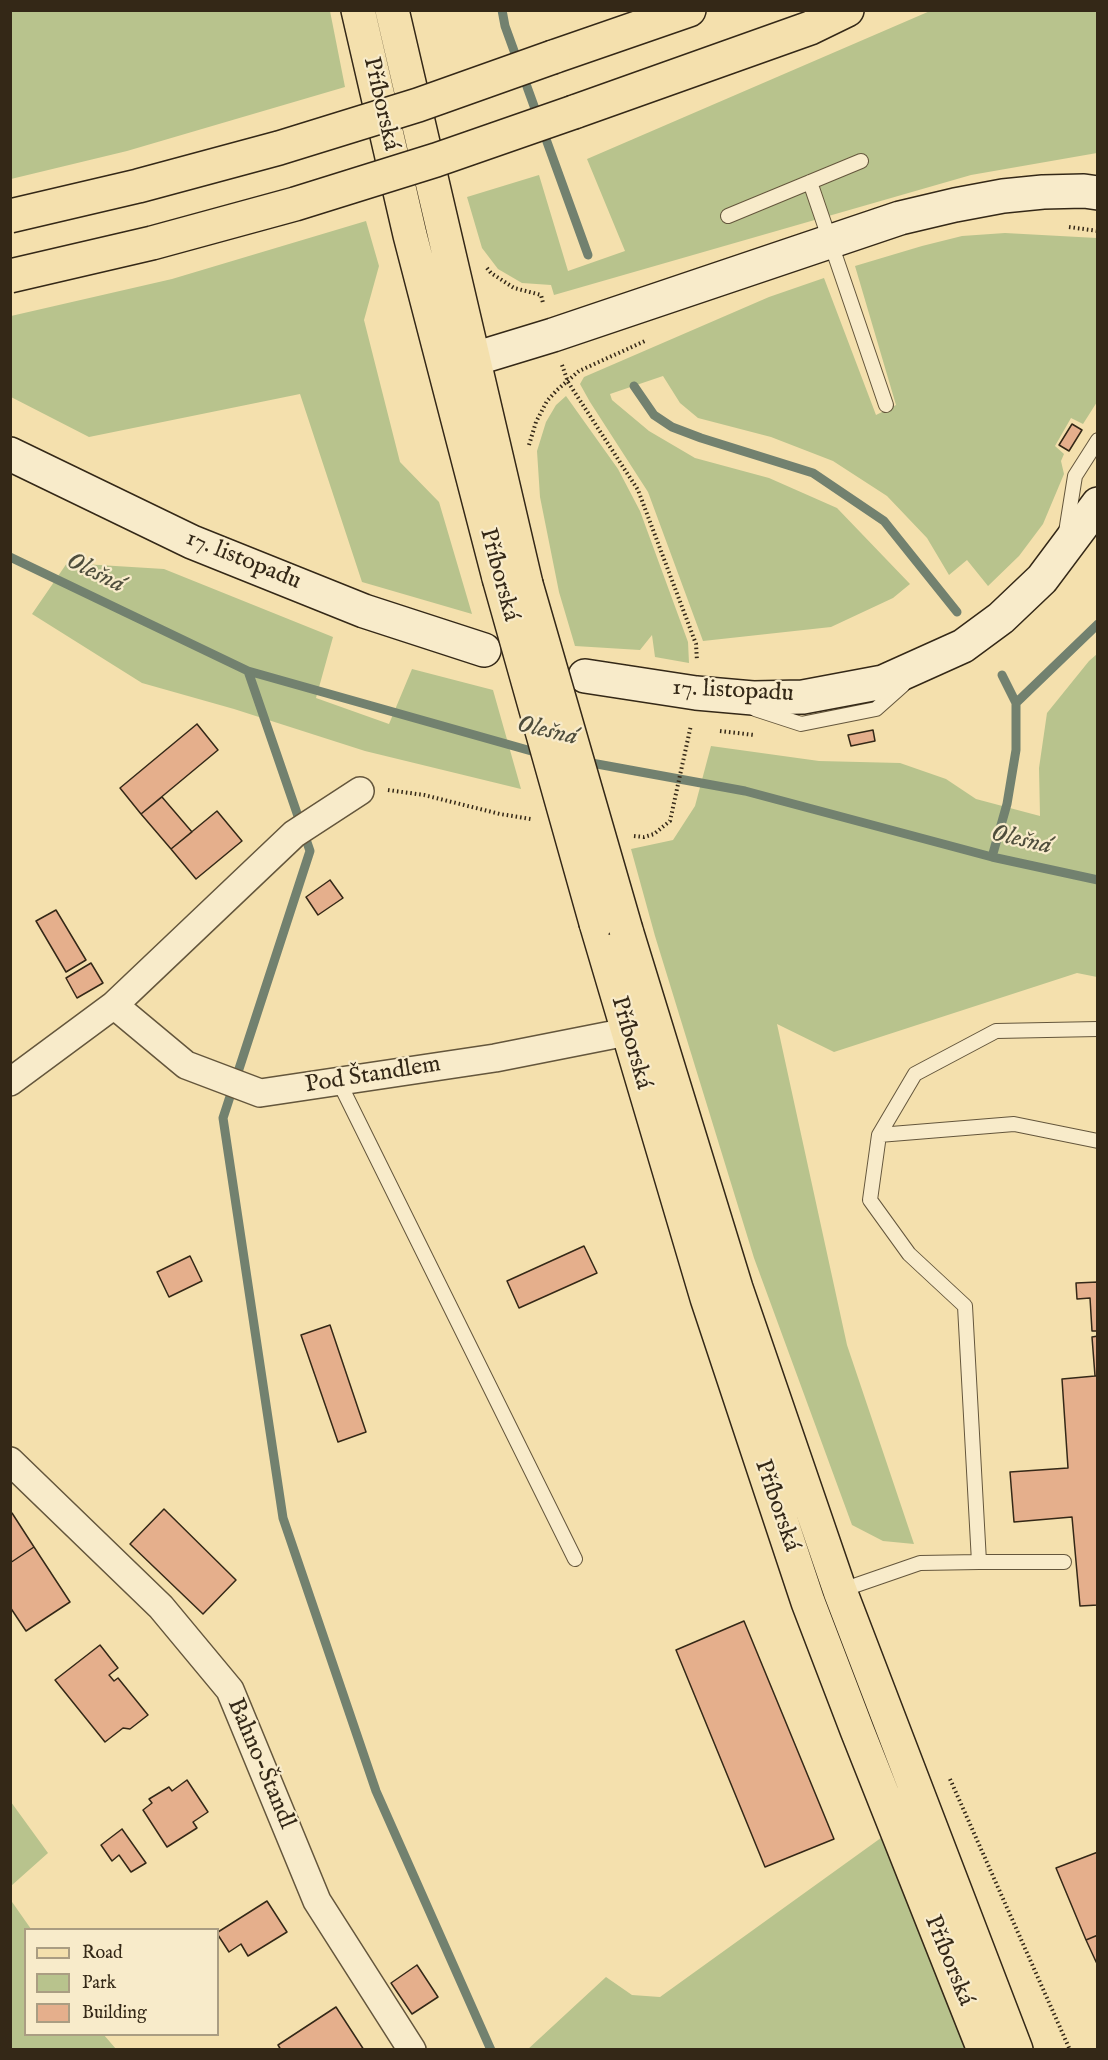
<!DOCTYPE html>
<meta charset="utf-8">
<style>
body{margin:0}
#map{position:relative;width:1108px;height:2060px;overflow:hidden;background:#f4e0ad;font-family:"IM FELL English",serif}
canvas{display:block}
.frame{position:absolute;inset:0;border:12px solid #342817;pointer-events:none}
.legend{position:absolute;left:24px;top:1928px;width:195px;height:108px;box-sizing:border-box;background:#f8ebca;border:2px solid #aa9d82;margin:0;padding:8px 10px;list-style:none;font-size:18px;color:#342817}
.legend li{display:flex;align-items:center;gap:12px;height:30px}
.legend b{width:30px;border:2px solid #aa9d82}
</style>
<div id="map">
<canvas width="1108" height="2060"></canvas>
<div class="frame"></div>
<ul class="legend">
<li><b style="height:8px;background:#f4e0ad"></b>Road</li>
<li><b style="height:16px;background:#b8c38d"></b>Park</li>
<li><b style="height:16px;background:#e5af8c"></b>Building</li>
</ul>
</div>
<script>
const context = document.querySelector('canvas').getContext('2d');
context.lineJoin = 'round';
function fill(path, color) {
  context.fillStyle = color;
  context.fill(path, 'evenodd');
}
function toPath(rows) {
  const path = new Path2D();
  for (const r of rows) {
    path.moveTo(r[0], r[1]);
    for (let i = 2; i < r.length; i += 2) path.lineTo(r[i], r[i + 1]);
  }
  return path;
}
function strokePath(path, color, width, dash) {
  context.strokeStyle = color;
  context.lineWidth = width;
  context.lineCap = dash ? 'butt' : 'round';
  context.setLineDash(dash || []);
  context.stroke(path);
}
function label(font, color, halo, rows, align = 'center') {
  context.font = font + ' "IM FELL English",serif';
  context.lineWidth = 4.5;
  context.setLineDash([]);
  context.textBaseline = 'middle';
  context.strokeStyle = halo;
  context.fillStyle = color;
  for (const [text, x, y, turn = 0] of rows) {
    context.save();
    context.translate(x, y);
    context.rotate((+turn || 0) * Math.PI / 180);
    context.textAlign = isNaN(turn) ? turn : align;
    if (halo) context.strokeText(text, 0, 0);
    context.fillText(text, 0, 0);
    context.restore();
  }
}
fill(toPath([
 [10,11,330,11,345,87,127,151,11,179],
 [930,11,1097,11,1097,153,971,175,554,295,551,285,522,283,498,269,482,248,467,197,539,175,568,271,625,251,587,159],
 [366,221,379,266,364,320,400,462,439,502,472,614,362,582,300,394,89,437,11,397,11,316,172,279],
 [1005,233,1097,238,1097,402,1083,424,1071,418,1055,446,1064,454,1061,461,1064,474,1043,524,1019,556,988,586,967,560,949,575,927,538,887,496,833,461,771,437,698,418,680,403,663,376,610,394,612,400,649,431,695,458,769,478,837,508,910,584,893,598,831,627,703,641,648,492,590,402,580,384,584,377,769,297,824,278,876,415,896,405,855,266,922,246,962,236],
 [566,396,618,469,640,511,688,642,689,663,655,657,652,635,640,650,575,646,559,592,540,497,537,451,546,422,556,405],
 [67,563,164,569,333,637,316,698,389,724,412,669,493,690,521,789,365,751,234,709,142,683,32,614],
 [1097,654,1097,977,1077,973,834,1052,777,1024,847,1345,914,1544,883,1541,852,1525,754,1258,655,936,631,849,673,840,695,806,711,746,819,761,900,763,946,779,976,799,1040,816,1039,768,1047,713,1089,661],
 [11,1802,48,1853,11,1886,10,1886],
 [885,1835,969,2050,527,2050,606,1977,632,1995,660,1997],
 [10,1899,31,1929,26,1930,26,2034,104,2035,116,2049,11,2049]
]), '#b8c38d');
strokePath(toPath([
 [502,10,505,26,588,255],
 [634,386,654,415,672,427,701,438,813,473,884,521,957,612],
 [10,557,248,671,542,754],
 [248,671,310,851,223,1118,283,1518,376,1791,491,2050],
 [1016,703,1098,624],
 [586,762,745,791,992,857,1098,880],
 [992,857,1007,804,1016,750,1016,703,1002,675]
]), '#72816f', 9);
const building = toPath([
 [1072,424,1082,430,1069,451,1059,445,1072,424],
 [197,724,218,750,141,814,120,788,197,724],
 [873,730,875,741,851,746,848,735,873,730],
 [162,797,192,832,171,849,141,814,162,797],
 [217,811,242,841,196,879,171,849,217,811],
 [330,880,343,898,318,915,306,897,330,880],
 [56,910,86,960,66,972,36,921,56,910],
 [91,963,103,983,77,998,66,978,91,963],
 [584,1246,597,1273,519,1308,507,1281,584,1246],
 [190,1256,202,1281,169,1297,157,1272,190,1256],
 [1098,1282,1098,1331,1092,1331,1090,1298,1077,1299,1076,1283,1098,1282],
 [330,1325,366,1432,338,1442,301,1335,330,1325],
 [1098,1336,1098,1376,1095,1376,1092,1337,1098,1336],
 [1095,1376,1098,1376,1098,1605,1080,1606,1072,1517,1014,1522,1010,1472,1068,1468,1062,1379,1095,1376],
 [164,1509,236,1580,203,1614,130,1544,164,1509],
 [12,1513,34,1547,10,1563,10,1514,12,1513],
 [34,1547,70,1602,26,1631,10,1607,10,1563,34,1547],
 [744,1621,834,1839,765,1867,676,1650,744,1621],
 [100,1645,118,1668,109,1675,114,1681,118,1678,148,1715,130,1729,123,1728,105,1742,55,1680,100,1645],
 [187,1780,208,1812,193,1822,197,1828,167,1847,143,1810,152,1803,149,1799,169,1787,172,1791,187,1780],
 [122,1829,146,1863,131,1872,119,1855,112,1861,101,1845,122,1829],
 [1098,1852,1098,1935,1086,1940,1056,1868,1098,1852],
 [267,1901,287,1932,248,1956,241,1944,229,1952,218,1935,218,1932,267,1901],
 [1098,1935,1098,1966,1086,1940,1098,1935],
 [417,1965,438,1997,412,2014,391,1983,417,1965],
 [336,2007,364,2050,281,2050,278,2045,336,2007]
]);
fill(building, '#e5af8c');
strokePath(building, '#342817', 1.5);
const service = toPath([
 [810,182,886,405],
 [728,216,861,161],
 [1066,532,1075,476,1098,440],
 [755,709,801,724,876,709,903,685],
 [339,1082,575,1559],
 [879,1135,1014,1124,1098,1141],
 [979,1562,1064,1562],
 [839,1591,920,1563,979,1562,965,1306,909,1254,870,1200,879,1135,915,1074,996,1031,1098,1029]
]);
const minor = toPath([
 [114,1005,186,1065,260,1093,495,1058,647,1028],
 [10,1082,114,1005,294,834,360,791],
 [10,1461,161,1607,230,1690,317,1901,412,2050]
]);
const secondary = toPath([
 [448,367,553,335,900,218,955,205,1003,196,1043,192,1084,191,1098,193],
 [10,454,192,542,364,611,484,650],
 [585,676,696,693,753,698,803,697,883,682,963,646,1001,618,1042,579,1098,504]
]);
const primary = toPath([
 [358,10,410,235,499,578],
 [392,10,526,584],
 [596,923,707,1298,808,1602,857,1730,984,2050],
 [626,930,736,1288,840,1591,1016,2050]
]);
const motorway = toPath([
 [553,57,689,10],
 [574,112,810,28,847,10]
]);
strokePath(service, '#64563c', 16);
strokePath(minor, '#64563c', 30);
strokePath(secondary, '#342817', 36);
strokePath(primary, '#342817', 36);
strokePath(motorway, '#342817', 36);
strokePath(toPath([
 [1069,227,1098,231],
 [487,268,491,273,514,288,541,295,543,303],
 [562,365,568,382,638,490,696,644,697,661],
 [529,445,536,422,547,401,557,390,579,371,645,341],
 [720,731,754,735],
 [388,790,424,795,500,814,531,819],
 [634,836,644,837,654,834,670,821,691,725],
 [950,1779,1070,2050]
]), '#342817', 4, [1.5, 3]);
strokePath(service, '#f8ebca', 14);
strokePath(minor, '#f8ebca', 27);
strokePath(secondary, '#f8ebca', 33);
strokePath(primary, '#f4e0ad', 33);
strokePath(motorway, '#f4e0ad', 33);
const primaryBridge = toPath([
 [499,578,596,923],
 [526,584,626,930]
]);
const motorwayBridge = toPath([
 [10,216,138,186,279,148,418,105,553,57],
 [10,276,152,243,295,204,436,160,574,112]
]);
strokePath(primaryBridge, '#342817', 36, []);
strokePath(motorwayBridge, '#342817', 36, []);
strokePath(primaryBridge, '#f4e0ad', 33);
strokePath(motorwayBridge, '#f4e0ad', 33);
label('24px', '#342817', '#f8ebca', [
 ["Příborská",380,104,77],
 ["17. listopadu",243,561,22],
 ["Příborská",498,575,75],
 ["17. listopadu",733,692,3],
 ["Příborská",630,1043,74],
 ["Pod Štandlem",373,1076,-9],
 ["Příborská",776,1506,71],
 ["Bahno-Štandl",260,1764,67],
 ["Příborská",948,1961,68]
]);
label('italic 26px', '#4e4d3c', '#f8ebca', [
 ["Olešná",95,574,26],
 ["Olešná",547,732,13],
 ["Olešná",1021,841,13]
]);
</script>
